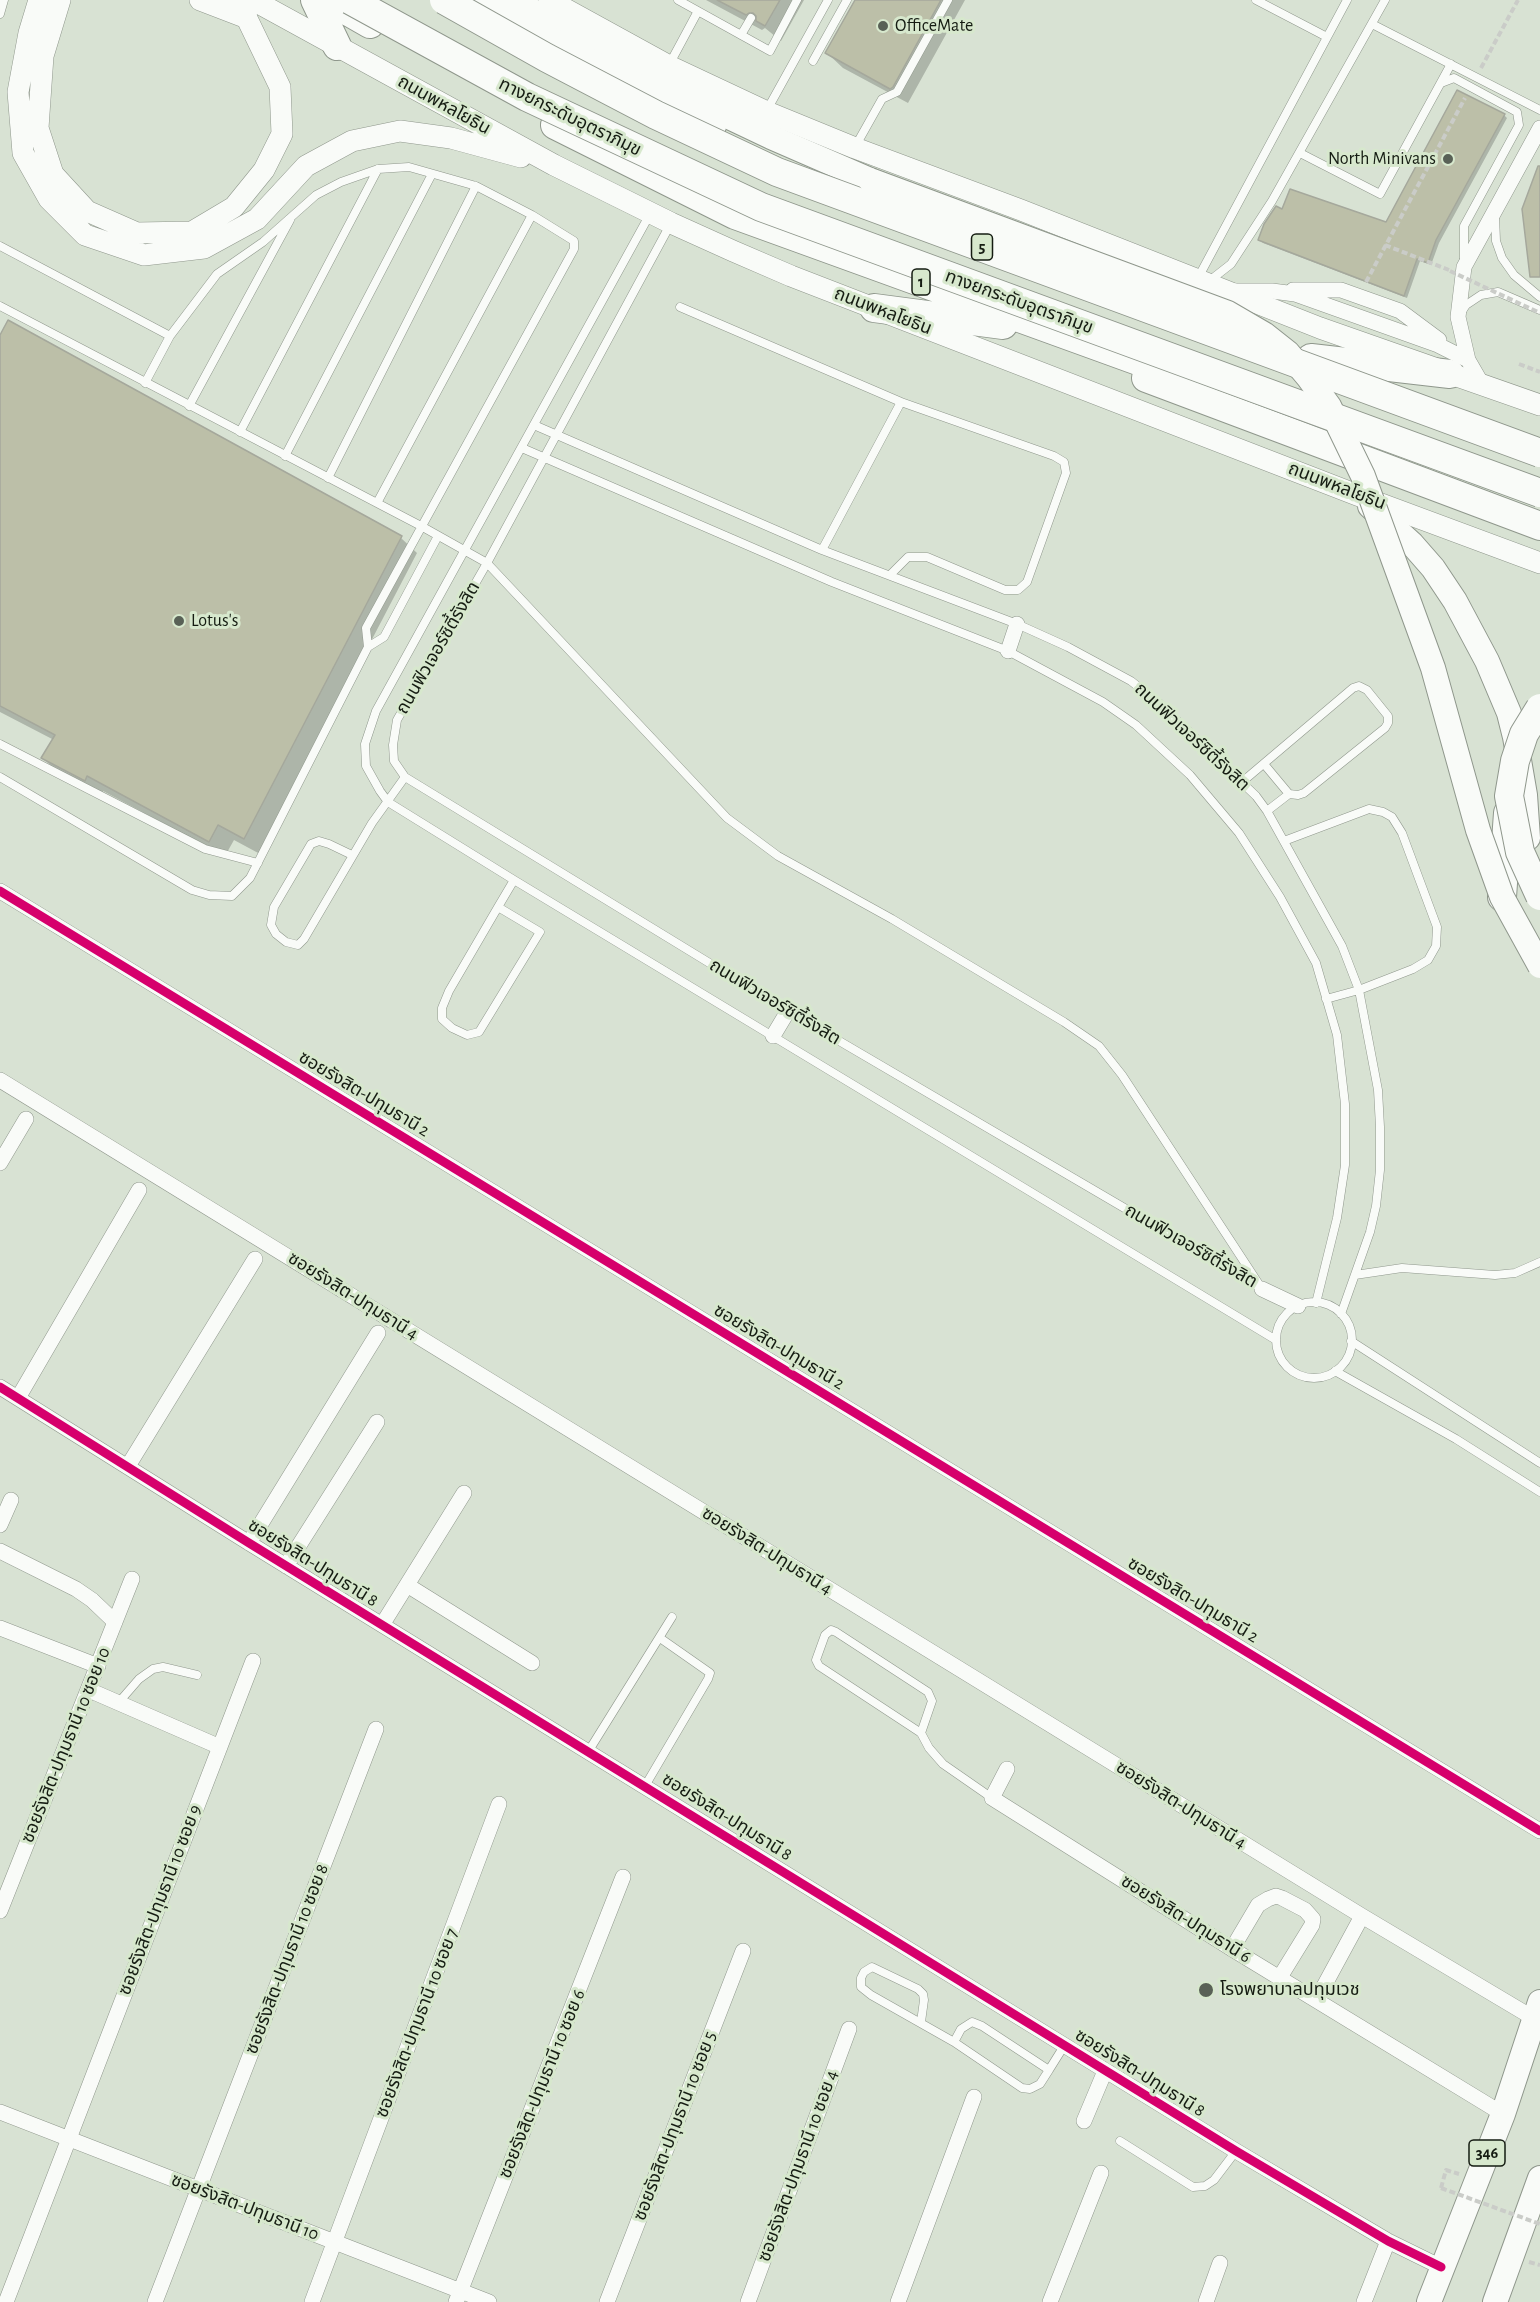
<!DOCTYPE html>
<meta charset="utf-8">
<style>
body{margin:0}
canvas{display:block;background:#d8e2d3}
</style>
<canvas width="1540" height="2302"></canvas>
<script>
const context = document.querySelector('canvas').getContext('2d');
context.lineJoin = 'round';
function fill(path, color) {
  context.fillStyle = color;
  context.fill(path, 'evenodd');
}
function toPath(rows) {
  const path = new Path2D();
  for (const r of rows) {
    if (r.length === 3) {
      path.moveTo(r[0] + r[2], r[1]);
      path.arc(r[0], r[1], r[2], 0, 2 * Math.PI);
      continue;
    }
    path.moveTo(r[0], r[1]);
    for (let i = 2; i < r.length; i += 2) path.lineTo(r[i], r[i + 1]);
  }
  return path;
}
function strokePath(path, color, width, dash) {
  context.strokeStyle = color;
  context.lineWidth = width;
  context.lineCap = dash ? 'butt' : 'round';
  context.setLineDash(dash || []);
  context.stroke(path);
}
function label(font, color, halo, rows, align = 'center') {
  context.font = font + ' "Alegreya Sans","Noto Sans Thai",sans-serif';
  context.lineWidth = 6;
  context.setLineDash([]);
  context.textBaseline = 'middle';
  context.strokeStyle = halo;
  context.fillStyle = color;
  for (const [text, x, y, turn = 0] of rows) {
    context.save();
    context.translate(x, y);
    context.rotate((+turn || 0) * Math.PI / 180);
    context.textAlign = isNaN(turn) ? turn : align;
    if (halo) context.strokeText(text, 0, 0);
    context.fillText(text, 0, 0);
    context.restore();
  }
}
fill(toPath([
 [706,0,804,0,781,41,765,28,762,30],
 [856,0,965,0,908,103,843,68,827,53],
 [1504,115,1507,118,1439,243,1431,265,1420,261,1407,298,1263,243,1260,240,1283,211,1386,224],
 [9,322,401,538,417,553,260,854,234,840,225,856,103,791,101,795,59,774,43,758,54,740,0,712,0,338]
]), '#0003');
const building = toPath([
 [717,0,780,0,765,26,756,21,756,16,753,13,749,13,746,15,717,0],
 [855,0,941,0,893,87,890,89,825,53,855,0],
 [1457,90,1505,114,1436,240,1428,263,1417,259,1404,296,1258,240,1264,224,1276,206,1282,209,1290,189,1386,222,1457,90],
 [1538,166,1540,166,1540,277,1530,277,1522,209,1538,166],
 [8,320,402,536,244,839,218,825,209,842,87,776,85,781,41,758,55,735,0,706,0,335,8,320]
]);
fill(building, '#bcbfa8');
strokePath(building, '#a5a89c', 1.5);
const lane = toPath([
 [678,0,770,51,797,0],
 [1256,0,1327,37],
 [0,14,4,0],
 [1372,24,1540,110],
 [741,35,751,18],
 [813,61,847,0],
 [669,65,698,11],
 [1441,83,1454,78,1517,112,1519,125,1464,226,1464,260],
 [767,110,828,0],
 [855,147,882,99,897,92,948,0],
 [1300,153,1380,194,1451,64],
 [650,214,376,711,365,744,366,766,380,791,388,802,514,880,1276,1340],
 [1495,216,1496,241,1502,258,1514,275,1540,297],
 [670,225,487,563,397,720,393,745,394,761,405,777,788,1011,1261,1288],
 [0,246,170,336],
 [1198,278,1347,0],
 [1208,282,1231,264,1272,201,1385,0],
 [0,306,421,526,487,563,727,818,778,856,892,919,1064,1022,1099,1046,1122,1075,1262,1289],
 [680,307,901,402,822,550],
 [1462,311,1466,305,1481,295,1498,292,1540,310],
 [145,383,170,336,217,274,263,242,316,195,341,182,378,169,409,167,476,186,532,215,574,241,574,249,366,628,368,647],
 [189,406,290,220],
 [534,425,822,550,1017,624,1068,647,1131,681,1159,703,1256,796,1267,811,1342,946,1359,990,1378,1090,1380,1127,1380,1170,1376,1206,1370,1232,1341,1314],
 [240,432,378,169],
 [522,448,832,582,1008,651,1103,702,1136,725,1190,775,1239,833,1280,897,1316,963,1337,1035,1345,1104,1345,1165,1337,1218,1316,1303],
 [285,456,432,174],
 [328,478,476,186],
 [377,503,532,215],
 [890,575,908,557,927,557,1005,590,1018,590,1027,582,1066,473,1064,462,1054,456,901,402],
 [0,744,205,849,258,863],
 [0,777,192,890,209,895,232,896,250,878,368,647,384,637,438,536],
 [1242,782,1353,688,1359,686,1367,690,1388,716,1388,723,1385,728,1304,793,1298,795,1289,794,1264,764],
 [1267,811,1289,794],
 [1284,841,1369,809,1383,812,1392,817,1402,833,1437,927,1436,946,1428,960,1413,969,1359,990,1326,999],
 [352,855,329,844,319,841,311,844,274,907,271,925,276,934,286,942,298,945,304,939,372,823,405,777],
 [498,907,540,932,479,1032,467,1035,452,1028,442,1019,442,1008,449,991,498,907,514,880],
 [1355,1275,1402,1268,1495,1275,1515,1273,1540,1262],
 [1314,1340,38],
 [1351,1341,1540,1463],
 [1335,1371,1456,1439,1540,1492],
 [119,1702,139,1679,153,1669,163,1667,197,1675],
 [921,1733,932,1701,928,1692,836,1632,831,1630,825,1635,816,1660,819,1666,921,1733,929,1748,943,1764,992,1798],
 [588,1752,672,1617],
 [645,1786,708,1679,710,1673,660,1638],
 [921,2022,924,2000,923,1994,918,1989,872,1967,864,1972,861,1978,861,1987,871,1995,954,2042,1022,2088,1030,2089,1040,2084,1049,2070,982,2026,972,2022,961,2029,954,2042],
 [1049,2070,1064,2046],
 [1120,2141,1193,2187,1205,2186,1214,2180,1236,2151]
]);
const street = toPath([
 [1293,290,1341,290,1400,311,1439,340],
 [1235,291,1272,291,1295,294,1438,345,1468,360],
 [1483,386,1468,360,1458,317,1464,267,1540,128],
 [1008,651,1017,624],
 [0,891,1540,1831],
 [773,1036,788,1011],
 [0,1080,1362,1916,1535,2019],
 [0,1163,26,1119],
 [1262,1289,1298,1306],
 [0,1387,249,1543,1236,2151,1388,2241,1441,2267],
 [18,1398,139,1190],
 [128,1466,255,1259],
 [0,1525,11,1500],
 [249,1543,378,1333],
 [0,1551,76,1589,92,1600,115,1622],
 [286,1566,377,1422],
 [407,1585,532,1663],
 [382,1625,464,1493],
 [0,1628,98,1666],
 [89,1690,220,1747],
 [1007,1769,992,1798,1232,1949,1503,2114],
 [0,1911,132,1579],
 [1232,1949,1258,1905,1268,1899,1276,1896,1282,1898,1305,1910,1313,1919,1312,1925,1280,1977],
 [1317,1999,1362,1916],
 [0,2112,489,2302],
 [1084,2121,1105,2071],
 [6,2302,253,1661],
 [155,2302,376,1729],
 [312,2302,499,1804],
 [456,2302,623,1877],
 [607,2302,743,1951],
 [748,2302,849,2029],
 [898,2302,974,2097],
 [1050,2302,1101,2173],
 [1206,2302,1220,2263],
 [1364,2302,1388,2241]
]);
const secondary = toPath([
 [39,0,29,33,18,92,23,153,49,199,85,235,144,255,204,248,257,219,306,166,352,141,400,131,451,138,521,157],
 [60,0,43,56,38,128,53,174,87,211,137,233,192,232,234,207,264,170,282,134,280,87,238,0],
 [200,0,247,18],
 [253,0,554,165,671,223,733,251,791,276,1357,495,1540,563],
 [549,0,669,66,767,112,855,148,1021,210,1320,328,1540,405]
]);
const primary = toPath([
 [514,0,618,61,693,100,771,137,870,180],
 [1370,506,1412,544,1433,568,1455,601,1487,661,1509,713,1515,737,1525,795,1528,838],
 [1429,2302,1503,2114,1540,2002],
 [1495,2302,1540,2178]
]);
const highway = toPath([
 [315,0,337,46],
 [328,0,370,24],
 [479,0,598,68,712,126],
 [555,125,735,215,1174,374],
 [874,308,1003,325],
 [1311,358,1450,374],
 [1146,378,1540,526],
 [1502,897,1508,813]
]);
strokePath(lane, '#8f978c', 9);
strokePath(street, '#8f978c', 16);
strokePath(secondary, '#8f978c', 22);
strokePath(primary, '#8f978c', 26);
strokePath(highway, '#8f978c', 30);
strokePath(toPath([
 [1481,68,1518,0],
 [1385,245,1449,270],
 [1366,282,1465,98],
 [1519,364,1540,372],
 [1441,2188,1446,2170,1459,2174],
 [1529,2262,1540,2265]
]), '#caccc8', 4, [6, 3]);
strokePath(lane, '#f9fbf8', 8);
strokePath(street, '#f9fbf8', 15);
strokePath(secondary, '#f9fbf8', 21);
strokePath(primary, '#f9fbf8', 24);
strokePath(highway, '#f9fbf8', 28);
const primaryBridge = toPath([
 [870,180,1228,313,1264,334,1288,353,1308,377,1329,406,1363,476,1433,668,1478,830,1502,897,1540,966]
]);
const highwayBridge = toPath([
 [350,0,527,97,761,207,1540,493],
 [444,0,547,58,656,115,777,172,1540,453],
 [1540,708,1524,734,1515,761,1509,796,1520,852,1540,896]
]);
strokePath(primaryBridge, '#8f978c', 26, []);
strokePath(highwayBridge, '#8f978c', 30, []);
strokePath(toPath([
 [1450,271,1540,313],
 [1441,2188,1540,2224]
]), '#caccc8', 4, [6, 3]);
strokePath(primaryBridge, '#f9fbf8', 24);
strokePath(highwayBridge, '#f9fbf8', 28);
strokePath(toPath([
 [0,891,1540,1831],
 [0,1387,249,1543,1236,2151,1388,2241,1441,2267]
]), '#d6006c', 9);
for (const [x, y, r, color] of [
 [883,26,6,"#596156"],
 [1448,159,6,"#596156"],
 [179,621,6,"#596156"],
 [1206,1990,8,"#596156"]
]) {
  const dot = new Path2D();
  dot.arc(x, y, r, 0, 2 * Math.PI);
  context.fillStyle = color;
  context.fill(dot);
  strokePath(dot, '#d7e8cd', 2);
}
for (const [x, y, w] of [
 [982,247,21],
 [921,282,18],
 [1487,2153,36]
]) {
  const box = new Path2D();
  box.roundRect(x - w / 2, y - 13, w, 26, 4.5);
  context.fillStyle = '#d7e8cd';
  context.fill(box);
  strokePath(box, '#151c12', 1.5);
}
label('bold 16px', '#151c12', null, [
 ["5",982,247],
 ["1",921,282],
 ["346",1487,2153]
]);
label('18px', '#151c12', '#d7e8cd', [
 ["OfficeMate",895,26],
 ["North Minivans",1436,159,"right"],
 ["Lotus's",191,621],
 ["โรงพยาบาลปทุมเวช",1220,1990]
], 'left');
label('18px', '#151c12', '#d7e8cd', [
 ["ถนนพหลโยธิน",444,105,29],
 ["ทางยกระดับอุตราภิมุข",570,117,26],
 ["ทางยกระดับอุตราภิมุข",1019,302,20],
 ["ถนนพหลโยธิน",883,311,21],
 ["ถนนพหลโยธิน",1337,486,21],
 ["ถนนฟิวเจอร์ซิตี้รังสิต",438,648,-60],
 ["ถนนฟิวเจอร์ซิตี้รังสิต",1192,737,43],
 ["ถนนฟิวเจอร์ซิตี้รังสิต",775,1002,31],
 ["ซอยรังสิต-ปทุมธานี 2",364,1094,31],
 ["ถนนฟิวเจอร์ซิตี้รังสิต",1191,1246,30],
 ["ซอยรังสิต-ปทุมธานี 4",353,1296,32],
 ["ซอยรังสิต-ปทุมธานี 2",779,1347,31],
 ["ซอยรังสิต-ปทุมธานี 4",767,1551,32],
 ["ซอยรังสิต-ปทุมธานี 8",313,1563,32],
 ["ซอยรังสิต-ปทุมธานี 2",1193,1600,31],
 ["ซอยรังสิต-ปทุมธานี 10 ซอย 10",66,1745,-68],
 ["ซอยรังสิต-ปทุมธานี 4",1181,1805,32],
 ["ซอยรังสิต-ปทุมธานี 8",727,1817,32],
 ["ซอยรังสิต-ปทุมธานี 10 ซอย 9",160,1900,-69],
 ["ซอยรังสิต-ปทุมธานี 6",1186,1919,32],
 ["ซอยรังสิต-ปทุมธานี 10 ซอย 8",287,1959,-69],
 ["ซอยรังสิต-ปทุมธานี 10 ซอย 7",417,2023,-69],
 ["ซอยรังสิต-ปทุมธานี 8",1140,2073,32],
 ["ซอยรังสิต-ปทุมธานี 10 ซอย 6",542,2084,-68],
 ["ซอยรังสิต-ปทุมธานี 10 ซอย 5",675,2126,-69],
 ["ซอยรังสิต-ปทุมธานี 10 ซอย 4",798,2166,-70],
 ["ซอยรังสิต-ปทุมธานี 10",245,2207,21]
]);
</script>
